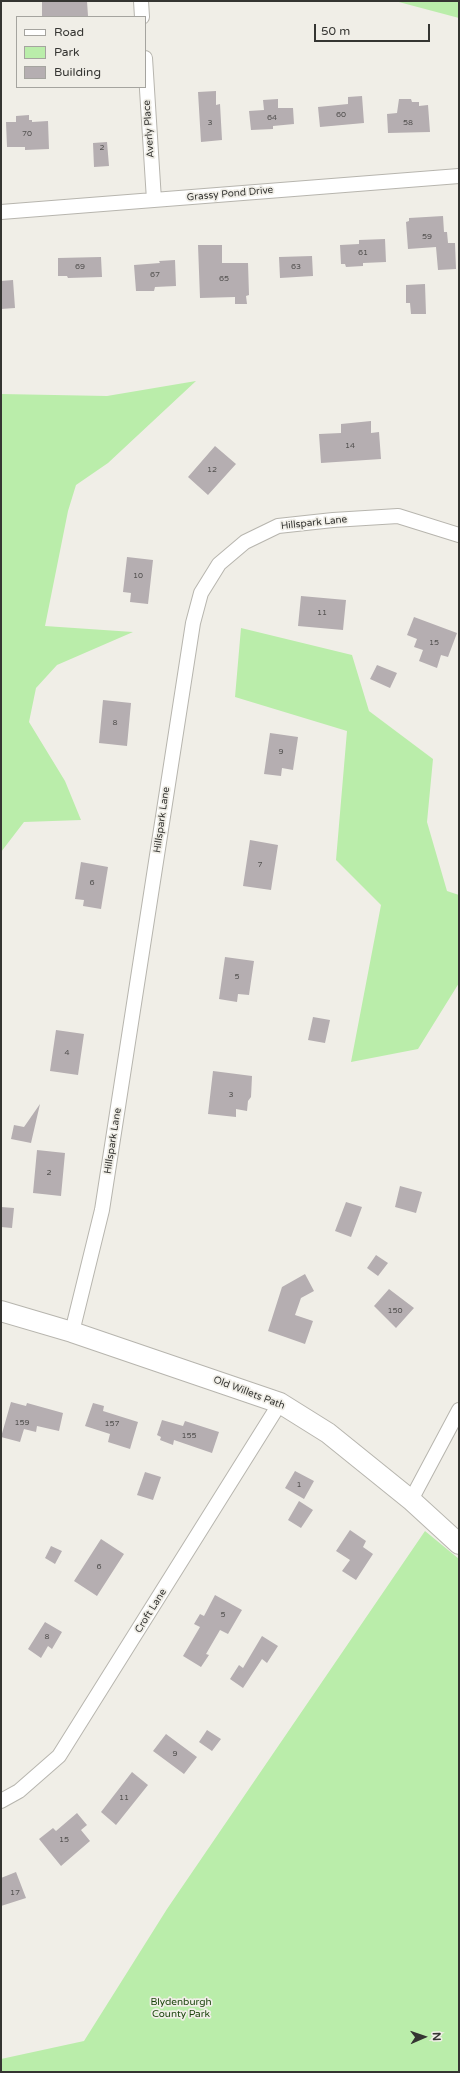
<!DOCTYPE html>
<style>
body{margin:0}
#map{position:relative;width:460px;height:2073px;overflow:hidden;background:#f0eee7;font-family:"Varela Round",sans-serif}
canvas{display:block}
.frame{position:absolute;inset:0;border:2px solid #353532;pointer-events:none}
.legend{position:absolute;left:16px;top:16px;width:130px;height:72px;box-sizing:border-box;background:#f0eee7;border:1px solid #a5a49f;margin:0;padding:5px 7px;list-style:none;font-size:12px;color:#353532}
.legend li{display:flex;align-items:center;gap:8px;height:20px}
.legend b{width:20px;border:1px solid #a5a49f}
.north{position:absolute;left:404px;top:2017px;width:40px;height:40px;-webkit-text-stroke:3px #f0eee7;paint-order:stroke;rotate:88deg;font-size:11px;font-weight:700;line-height:16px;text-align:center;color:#353532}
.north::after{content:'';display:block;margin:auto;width:14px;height:18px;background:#353532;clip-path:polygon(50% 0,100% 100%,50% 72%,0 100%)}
.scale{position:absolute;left:314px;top:24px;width:116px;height:18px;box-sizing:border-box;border:2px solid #353532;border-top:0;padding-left:5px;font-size:12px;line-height:14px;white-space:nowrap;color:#353532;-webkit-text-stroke:3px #f0eee7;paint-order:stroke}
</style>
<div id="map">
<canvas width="460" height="2073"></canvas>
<div class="frame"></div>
<ul class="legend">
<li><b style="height:5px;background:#fff"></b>Road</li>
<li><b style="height:11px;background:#baedaa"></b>Park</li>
<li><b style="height:11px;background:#b5aeb1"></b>Building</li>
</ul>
<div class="north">N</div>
<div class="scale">50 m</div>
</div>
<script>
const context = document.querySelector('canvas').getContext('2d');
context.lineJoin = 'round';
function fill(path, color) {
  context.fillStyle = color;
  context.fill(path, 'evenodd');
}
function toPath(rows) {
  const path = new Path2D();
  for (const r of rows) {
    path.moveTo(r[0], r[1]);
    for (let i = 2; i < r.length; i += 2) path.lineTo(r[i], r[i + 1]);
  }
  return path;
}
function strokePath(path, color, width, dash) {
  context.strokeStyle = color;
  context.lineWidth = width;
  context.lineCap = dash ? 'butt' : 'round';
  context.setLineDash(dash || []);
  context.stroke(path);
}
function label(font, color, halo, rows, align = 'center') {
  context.font = font + ' "Varela Round",sans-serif';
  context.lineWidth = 3.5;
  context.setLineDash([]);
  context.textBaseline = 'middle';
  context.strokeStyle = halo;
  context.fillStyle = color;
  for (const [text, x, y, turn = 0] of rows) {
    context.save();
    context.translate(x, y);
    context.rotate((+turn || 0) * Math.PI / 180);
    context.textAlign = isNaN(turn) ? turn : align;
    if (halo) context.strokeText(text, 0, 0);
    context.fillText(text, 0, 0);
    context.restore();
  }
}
fill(toPath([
 [395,1,459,1,459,18],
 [196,381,108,463,76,485,68,511,45,626,133,632,57,665,36,688,29,722,65,781,81,820,24,822,1,852,1,394,107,396],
 [241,628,352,655,369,711,433,759,427,822,447,891,459,895,459,983,418,1049,351,1062,381,905,336,860,347,731,235,697],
 [425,1531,459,1559,459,2072,1,2072,1,2059,84,2041,167,1909]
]), '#baedaa');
fill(toPath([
 [42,1,87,1,88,16,42,17],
 [216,91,216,105,220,104,222,140,201,142,198,92],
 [362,96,364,123,320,127,318,107,348,104,348,97],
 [278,99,278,108,293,108,294,124,273,126,273,129,251,130,249,111,264,110,263,100],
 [399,99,411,99,412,102,419,102,419,106,428,105,430,132,388,133,387,114,397,113],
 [29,115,29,120,32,120,32,122,48,121,49,149,25,150,25,147,7,147,6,122,16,122,16,116],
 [107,142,109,166,94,167,93,143],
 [443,216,444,232,447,232,448,243,455,243,456,269,438,270,436,247,408,249,406,222,409,221,409,218],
 [385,239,386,262,363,263,363,266,346,267,345,264,341,264,340,245,359,244,359,240],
 [198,245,222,245,222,263,248,263,249,295,246,296,247,304,235,304,235,297,200,298],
 [312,256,313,276,280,278,279,257],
 [101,257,102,277,68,278,67,276,58,276,58,258],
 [175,260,176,286,155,287,154,291,136,291,134,265,160,263,159,261],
 [13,280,15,308,1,309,1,281],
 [425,284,426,314,411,314,410,303,406,303,406,285],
 [371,421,371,433,379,432,381,459,321,463,319,434,341,433,341,424],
 [215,446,236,464,208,495,188,477],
 [127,557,153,560,148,604,130,602,131,593,123,592],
 [301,596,346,600,343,630,298,626],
 [414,617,457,633,448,657,441,655,437,668,419,661,423,650,414,647,417,639,407,635],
 [377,665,397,673,390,688,370,679],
 [103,700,131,703,127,746,99,743],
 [270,733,298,737,293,770,282,768,281,776,264,774],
 [250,840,278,845,271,890,243,886],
 [81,862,108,867,101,909,83,906,84,900,75,899],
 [225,957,254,961,249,995,238,994,237,1002,219,999],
 [313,1017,330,1020,325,1043,308,1040],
 [56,1030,84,1034,78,1075,50,1071],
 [213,1071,252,1076,251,1097,248,1101,247,1111,236,1109,236,1117,208,1114],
 [40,1104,31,1143,11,1139,14,1125,24,1127],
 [37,1150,65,1153,61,1196,33,1193],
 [400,1186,422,1192,416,1213,395,1207],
 [346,1202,362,1207,351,1237,335,1231],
 [1,1207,14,1208,12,1228,1,1227],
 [376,1255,388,1263,378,1276,367,1268],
 [305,1274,314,1291,301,1298,295,1315,313,1321,305,1344,268,1331,282,1287],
 [389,1289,414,1308,396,1328,374,1306],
 [11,1402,26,1406,27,1403,63,1413,59,1431,37,1426,36,1432,24,1429,20,1442,1,1437],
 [93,1403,104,1406,103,1411,138,1422,130,1449,108,1442,110,1434,85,1426],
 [162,1420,183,1426,185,1421,219,1432,212,1453,174,1440,173,1445,160,1440,161,1437,157,1435],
 [295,1471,314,1481,304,1499,285,1488],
 [145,1472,161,1477,153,1500,137,1495],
 [299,1501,313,1510,301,1528,288,1520],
 [350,1530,366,1541,363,1547,373,1554,356,1580,342,1571,350,1560,336,1551],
 [101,1539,124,1554,97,1596,74,1581],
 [51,1546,62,1551,55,1564,45,1558],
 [215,1595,242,1610,228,1634,220,1630,206,1654,209,1655,201,1667,183,1656,200,1627,194,1624,200,1614,204,1616],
 [45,1622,62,1632,52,1649,48,1646,41,1658,28,1649],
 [262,1636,278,1646,267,1663,262,1659,243,1688,230,1679,239,1665,243,1668],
 [207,1730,221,1739,212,1751,199,1742],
 [166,1734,197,1757,184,1774,153,1751],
 [132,1772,148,1785,116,1825,101,1812],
 [77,1813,87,1825,81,1830,90,1841,61,1866,39,1839,53,1828,56,1831],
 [16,1872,26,1898,1,1906,1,1878]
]), '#b5aeb1');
const street = toPath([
 [141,1,142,17],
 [145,58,154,200],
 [1,212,459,176],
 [72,1332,102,1210,193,623,201,593,219,564,245,542,278,526,333,520,398,516,459,535],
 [411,1500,459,1410],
 [1,1801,19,1791,59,1756,280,1403]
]);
const secondary = toPath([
 [1,1311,72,1332,280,1403,328,1433,411,1500,459,1544]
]);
strokePath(street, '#b7b5ae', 16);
strokePath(secondary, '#b7b5ae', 22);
strokePath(street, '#fff', 14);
strokePath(secondary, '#fff', 20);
label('8px', '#555352', null, [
 ["60",341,115],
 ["64",272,118],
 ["3",210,123],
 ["58",408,123],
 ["70",27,134],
 ["2",102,148],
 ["59",427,237],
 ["61",363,253],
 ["69",80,267],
 ["63",296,267],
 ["67",155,275],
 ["65",224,279],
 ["14",350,446],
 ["12",212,470],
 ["10",138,576],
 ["11",322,613],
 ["15",434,643],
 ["8",115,723],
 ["9",281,752],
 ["7",260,865],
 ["6",92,883],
 ["5",237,977],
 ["4",67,1053],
 ["3",231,1095],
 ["2",49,1173],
 ["150",395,1311],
 ["159",22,1423],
 ["157",112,1424],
 ["155",189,1436],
 ["1",299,1485],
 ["6",99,1567],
 ["5",223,1615],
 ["8",47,1637],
 ["9",175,1754],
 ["11",124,1798],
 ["15",64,1840],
 ["17",15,1893]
]);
label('10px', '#353532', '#f0eee7', [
 ["Averly Place",149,129,-94],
 ["Grassy Pond Drive",230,194,-5],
 ["Hillspark Lane",314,523,-6],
 ["Hillspark Lane",162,820,-82],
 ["Hillspark Lane",113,1141,-81],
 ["Old Willets Path",249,1393,21],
 ["Croft Lane",151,1611,-58]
]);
label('10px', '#1c440d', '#f0eee7', [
 ["Blydenburgh",181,2002],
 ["County Park",181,2014]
]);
</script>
